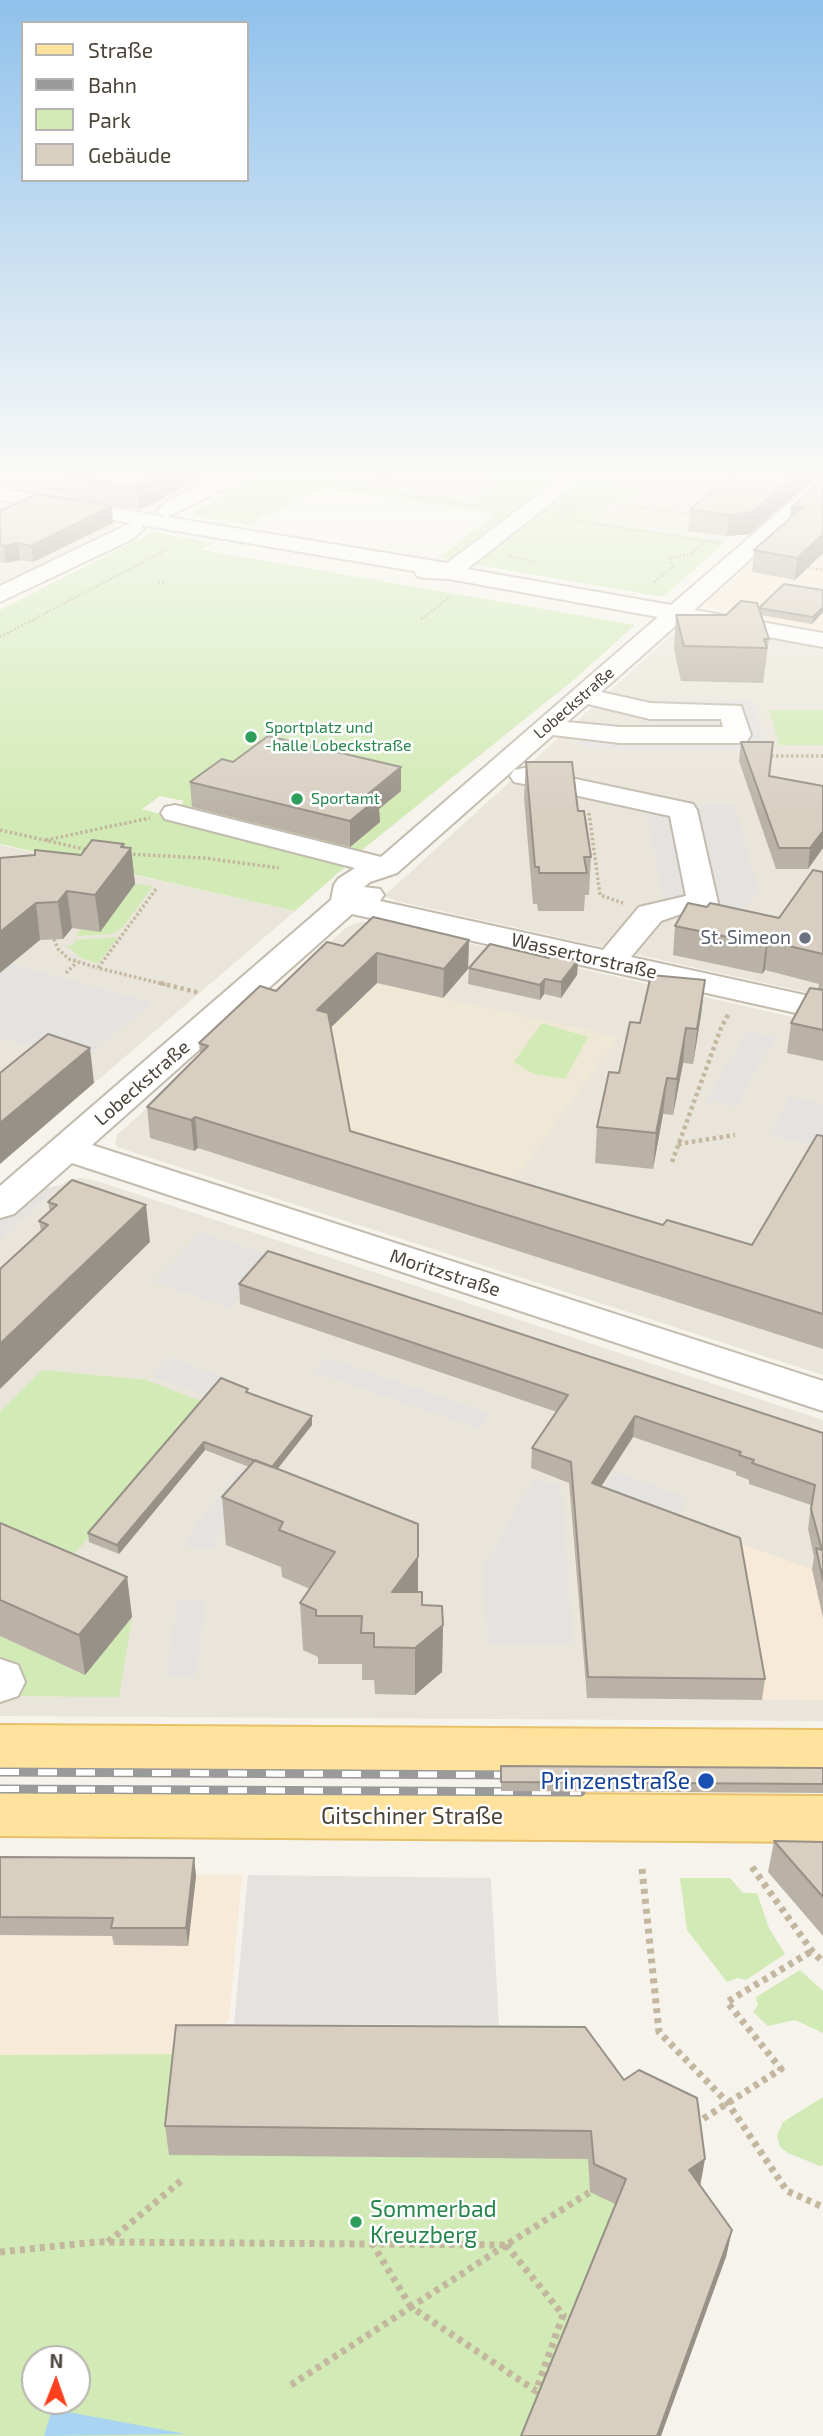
<!DOCTYPE html>
<meta charset="utf-8">
<style>
body{margin:0}
#map{position:relative;width:823px;height:2436px;overflow:hidden;background:#f6f3ec;font-family:"Exo 2",sans-serif}
canvas{display:block}
.legend{position:absolute;left:21px;top:21px;width:228px;height:161px;box-sizing:border-box;background:#fff;border:2px solid #b7b4b0;margin:0;padding:9px 12px;list-style:none;font-size:21px;color:#4b4439}
.legend li{display:flex;align-items:center;gap:14px;height:35px}
.legend b{width:35px;border:2px solid #b7b4b0}
.north{position:absolute;left:21px;top:2345px;width:70px;height:70px;box-sizing:border-box;background:#fff;border:2px solid #b7b4b0;border-radius:50%;rotate:1deg;font-size:19px;font-weight:700;line-height:28px;text-align:center;color:#4b4439}
.north::after{content:'';display:block;margin:auto;width:24px;height:32px;background:#fc3f1d;clip-path:polygon(50% 0,100% 100%,50% 72%,0 100%)}
</style>
<div id="map">
<canvas width="823" height="2436"></canvas>
<ul class="legend">
<li><b style="height:9px;background:#ffe39c"></b>Straße</li>
<li><b style="height:9px;background:#9a9a9a"></b>Bahn</li>
<li><b style="height:19px;background:#d2eab5"></b>Park</li>
<li><b style="height:19px;background:#d8cfc1"></b>Gebäude</li>
</ul>
<div class="north">N</div>
</div>
<script>
const context = document.querySelector('canvas').getContext('2d');
context.lineJoin = 'round';
function fill(path, color) {
  context.fillStyle = color;
  context.fill(path, 'evenodd');
}
function toPath(rows) {
  const path = new Path2D();
  for (const r of rows) {
    path.moveTo(r[0], r[1]);
    for (let i = 2; i < r.length; i += 2) path.lineTo(r[i], r[i + 1]);
  }
  return path;
}
function strokePath(path, color, width, dash) {
  context.strokeStyle = color;
  context.lineWidth = width;
  context.lineCap = dash ? 'butt' : 'round';
  context.setLineDash(dash || []);
  context.stroke(path);
}
function label(font, color, halo, rows, align = 'center') {
  context.font = font + ' "Exo 2",sans-serif';
  context.lineWidth = 5;
  context.setLineDash([]);
  context.textBaseline = 'middle';
  context.strokeStyle = halo;
  context.fillStyle = color;
  for (const [text, x, y, turn = 0] of rows) {
    context.save();
    context.translate(x, y);
    context.rotate((+turn || 0) * Math.PI / 180);
    context.textAlign = isNaN(turn) ? turn : align;
    if (halo) context.strokeText(text, 0, 0);
    context.fillText(text, 0, 0);
    context.restore();
  }
}
fill(toPath([
 [0,475,223,475,159,507,145,510,0,486],
 [340,475,496,475,491,479,501,481,471,503,328,481],
 [528,475,805,475,726,542,589,521,617,498,638,491],
 [0,501,115,521,120,523,116,527,119,528,0,587],
 [697,625,823,648,823,996,396,901,384,896,680,627],
 [0,845,295,911,0,1164],
 [360,922,375,922,823,1024,823,1375,117,1147,115,1143,117,1135,347,927],
 [79,1178,94,1180,823,1420,823,1721,0,1716,0,1241,60,1186,69,1180]
]), '#eae5da');
fill(toPath([
 [823,498,823,630,705,607,704,604],
 [568,1482,812,1569,823,1618,823,1700,587,1698],
 [0,1874,242,1875,229,2020,180,2054,0,2055]
]), '#f7ead8');
fill(toPath([
 [316,968,443,998,618,1037,515,1179,188,1086]
]), '#efe8d6');
fill(toPath([
 [262,475,340,475,329,481,471,503,500,482,490,479,496,475,528,475,639,491,629,500,617,498,590,521,726,542,664,596,657,596,438,558,495,514,333,489,316,490,250,525,196,516,193,512],
 [153,532,214,543,202,550,635,625,576,678,357,854,177,809,184,801,160,796,142,809,347,865,295,911,0,844,0,610],
 [769,710,823,710,823,745,779,745],
 [135,884,153,886,123,927,111,934,77,936,80,929,100,931],
 [118,937,98,964,81,958,66,945,73,945,76,940],
 [542,1023,588,1037,565,1079,534,1074,514,1062],
 [42,1370,146,1380,206,1403,67,1562,0,1534,0,1412],
 [132,1617,119,1697,0,1696,0,1636,85,1675],
 [680,1878,730,1878,743,1893,757,1893,769,1928,785,1954,746,1980,738,1978,727,1982,687,1930],
 [800,1970,823,1991,823,2033,795,2020,768,2026,753,2012,758,2005,756,1997],
 [180,2054,691,2127,661,2436,0,2436,0,2055],
 [35,2359,77,2359,77,2401,35,2401],
 [823,2097,823,2165,820,2166,788,2153,780,2147,777,2136,783,2122]
]), '#d2eab5');
fill(toPath([
 [658,700,752,700,767,750,582,749,579,732,637,727],
 [656,805,734,805,759,892,745,908,665,908,647,814],
 [12,964,152,1002,82,1062,0,1038,0,974],
 [747,1031,775,1037,735,1107,706,1100],
 [791,1097,823,1104,823,1148,768,1135],
 [61,1185,60,1186,0,1241,0,1218,30,1191],
 [201,1232,275,1257,230,1308,153,1282],
 [169,1357,228,1379,211,1398,151,1375],
 [326,1357,489,1413,479,1429,314,1372],
 [242,1466,267,1475,219,1535,213,1548,186,1548,194,1528],
 [613,1471,688,1498,677,1517,602,1490],
 [534,1478,561,1487,573,1644,487,1643,484,1566],
 [178,1599,206,1600,195,1677,166,1677],
 [248,1875,491,1878,499,2025,234,2024]
]), '#e5e3e0');
fill(toPath([
 [52,2409,186,2434,44,2436]
]), '#a9d4f2');
const minor = toPath([
 [222,475,248,475,245,479,167,517,447,563,564,475,587,475,467,569,671,605,816,480,823,478,823,494,694,610,823,633,823,647,681,621,601,692,650,703,741,706,751,735,747,741,738,743,620,743,553,735,397,873,370,882,364,887,380,889,384,895,380,901,603,950,639,907,686,896,670,816,524,784,514,782,510,776,514,770,524,768,693,804,697,810,718,903,714,909,678,915,661,921,631,957,823,999,823,1019,352,914,92,1145,823,1381,823,1411,72,1163,14,1214,0,1218,0,1186,331,900,334,885,338,879,355,868,165,819,161,813,165,807,175,805,381,857,658,617,449,579,425,578,417,576,414,571,141,525,144,529,133,539,0,602,0,586,131,523,0,500,0,488,165,517,157,511,169,500,222,475],
 [588,704,650,719,721,719,723,727,620,727,567,722,588,704],
 [0,1659,18,1665,25,1682,18,1696,0,1702,0,1659]
]);
const major = toPath([
 [0,1725,823,1730,823,1774,0,1769,0,1725],
 [0,1790,823,1796,823,1842,0,1836,0,1790]
]);
strokePath(minor, '#c2bbae', 4);
strokePath(major, '#e6c16a', 4);
strokePath(toPath([
 [278,475,491,508],
 [413,475,516,491],
 [584,499,693,515],
 [562,506,574,506,580,509,562,512,557,508,562,506],
 [256,514,330,475],
 [559,518,720,543],
 [509,556,537,563],
 [808,567,823,570],
 [158,582,166,583],
 [654,582,673,566,669,558,691,554,706,541],
 [421,619,452,596],
 [0,637,170,548]
]), '#c4b79f', 2.5, [2, 2]);
strokePath(toPath([
 [766,756,823,756],
 [589,813,600,895,623,903],
 [0,830,88,850],
 [46,840,150,818],
 [128,854,204,858,279,868],
 [156,889,98,968,167,985],
 [54,939,58,949,69,959,98,968],
 [66,973,77,962]
]), '#c4b79f', 3.5, [2.5, 2.5]);
strokePath(toPath([
 [160,983,200,993],
 [678,1144,735,1135],
 [672,1162,721,1028,729,1013]
]), '#c4b79f', 4.5, [3.5, 3.5]);
strokePath(toPath([
 [752,1867,812,1951,823,1962],
 [642,1869,659,2032,727,2102,787,2191,823,2207],
 [695,2124,781,2069,727,2002,812,1951],
 [108,2242,182,2180],
 [372,2243,411,2307],
 [506,2245,563,2315,536,2391,411,2307,506,2245],
 [0,2252,96,2242,506,2245,590,2192],
 [291,2385,411,2307]
]), '#c4b79f', 7, [5, 5]);
fill(minor, '#fff');
fill(major, '#ffe39c');
const rail = toPath([
 [0,1772,518,1775],
 [0,1789,581,1792]
]);
strokePath(rail, '#9a9a9a', 9);
strokePath(rail, '#fff', 6, [19]);
fill(toPath([
 [0,475,208,475,139,510,66,497,66,493,0,481],
 [344,475,398,475,383,485],
 [814,478,750,534,727,536,688,531,690,509],
 [823,479,823,553,795,580,752,572,754,550,789,519],
 [0,511,113,523,33,562,20,560,6,563,0,562],
 [823,590,823,612,812,624,761,615,769,639,763,683,681,681,674,649,676,615,726,615,759,608],
 [741,742,769,776,823,786,823,848,808,869,776,869,739,761],
 [233,762,401,767,401,791,379,809,380,822,350,847,192,807,190,782],
 [526,762,578,811,591,857,589,895,585,895,584,911,538,911,537,904,533,904,524,797],
 [124,847,131,848,135,884,100,932,72,928,63,939,40,940,0,858,81,855],
 [823,872,823,1061,787,1053,791,1023,818,989,819,984,765,970,762,974,673,955,675,926,707,907,779,918],
 [469,940,468,969,443,998,377,983,331,1027,350,1131,663,1225,752,1245,823,1136,823,1349,198,1148,194,1151,150,1138,147,1107,200,1055,199,1043,343,946],
 [549,958,578,960,577,975,561,998,544,994,540,1000,468,984,469,968],
 [705,980,701,1015,693,1064,683,1063,673,1115,663,1114,653,1169,595,1163,597,1127,640,1023],
 [48,1202,150,1242,41,1231,39,1221,50,1212],
 [239,1284,823,1433,823,1618,812,1569,814,1557,808,1529,811,1505,749,1484,749,1480,736,1475,736,1472,633,1437,601,1486,765,1679,762,1700,587,1698,569,1483,531,1468,532,1448,557,1412,240,1304],
 [248,1393,312,1425,277,1469,418,1592,422,1605,443,1625,442,1672,415,1695,375,1694,374,1680,362,1680,362,1664,318,1664,318,1657,303,1650,300,1603,310,1589,282,1577,281,1567,226,1545,222,1497,249,1467,205,1450,119,1554,89,1542,88,1533],
 [0,1523,127,1577,132,1617,85,1675,0,1636],
 [501,1766,823,1768,823,1793,501,1791],
 [774,1841,823,1842,823,1936,768,1872],
 [0,1857,194,1858,196,1876,188,1946,114,1945,112,1936,0,1935],
 [585,2027,732,2230,726,2257,590,2192,588,2159,169,2155,165,2126]
]), '#bab2a6');
fill(toPath([
 [162,475,208,475,139,510,137,487],
 [383,475,398,475,383,485],
 [796,475,823,475,823,476,814,478,750,534,727,536,729,515],
 [112,506,113,523,33,562,31,546],
 [804,506,788,529,791,508],
 [823,534,823,553,795,580,797,558],
 [18,543,20,560,6,563,4,546],
 [823,607,823,612,812,624,813,617],
 [401,767,401,791,379,809,380,822,350,847,350,821,368,794],
 [823,831,823,848,808,869,810,848],
 [124,844,125,856,131,848,135,884,100,932,95,895],
 [67,891,72,928,63,939,58,902],
 [36,903,40,940,0,973,0,932],
 [469,940,468,969,443,998,444,969],
 [768,941,765,970,762,974,766,945],
 [377,953,377,983,318,1040,317,1010],
 [578,960,577,975,561,998,561,982],
 [545,979,544,994,540,1000,540,985],
 [705,980,701,1015,693,1064,697,1029],
 [686,1028,683,1063,673,1115,677,1079],
 [90,1048,94,1083,0,1164,0,1123],
 [667,1078,663,1114,653,1169,656,1133],
 [195,1117,198,1148,194,1151,191,1120],
 [146,1205,150,1242,0,1389,0,1344],
 [312,1416,312,1425,272,1476,271,1467],
 [635,1416,633,1437,590,1504,592,1483],
 [204,1442,205,1450,119,1554,117,1545],
 [418,1524,418,1604,392,1592],
 [127,1577,132,1617,85,1675,79,1635],
 [443,1625,442,1672,415,1695,415,1648],
 [194,1858,196,1876,188,1946,186,1928],
 [705,2159,700,2187,689,2170],
 [732,2230,726,2257,661,2436,657,2436]
]), '#979187');
const building = toPath([
 [64,475,162,475,137,487,64,475],
 [733,475,796,475,752,512,729,515,690,509,733,475],
 [823,479,823,534,797,558,754,550,804,506,791,508,823,479],
 [37,494,112,506,31,546,18,543,4,546,0,545,0,511,37,494],
 [784,584,823,590,823,607,813,617,759,608,784,584],
 [741,601,757,603,769,639,764,639,767,648,684,646,676,615,726,615,741,601],
 [268,736,401,767,368,794,379,797,350,821,190,782,222,759,233,762,268,736],
 [741,742,773,742,769,776,823,786,823,831,810,848,779,848,741,742],
 [526,762,572,762,578,811,584,811,591,857,584,857,587,873,539,873,539,867,535,867,526,762],
 [92,840,124,844,121,847,131,848,95,895,67,891,58,902,36,903,0,932,0,858,35,855,35,850,81,855,92,840],
 [813,870,823,872,823,954,768,941,766,945,675,926,688,903,707,907,710,903,779,918,813,870],
 [373,917,469,940,444,969,377,953,317,1010,328,1013,350,1131,663,1225,667,1220,752,1245,817,1135,823,1136,823,1314,195,1117,191,1120,147,1107,208,1046,199,1043,260,986,276,991,327,942,343,946,373,917],
 [490,944,549,958,552,954,578,960,561,982,545,979,540,985,469,968,490,944],
 [651,975,705,980,697,1029,686,1028,677,1079,667,1078,656,1133,597,1127,609,1072,619,1073,630,1022,640,1023,651,975],
 [810,988,823,990,823,1030,791,1023,810,988],
 [48,1034,90,1048,0,1123,0,1073,48,1034],
 [72,1180,146,1205,0,1344,0,1269,48,1225,39,1221,57,1205,48,1202,72,1180],
 [268,1251,823,1433,823,1580,816,1548,822,1550,811,1509,815,1485,752,1463,754,1460,739,1455,741,1452,635,1416,592,1483,740,1538,765,1679,588,1677,571,1462,532,1448,568,1395,239,1284,268,1251],
 [221,1378,248,1389,246,1392,312,1416,272,1467,204,1442,117,1545,88,1533,221,1378],
 [255,1460,418,1524,418,1557,392,1592,422,1592,422,1605,442,1606,443,1625,415,1648,374,1647,374,1633,361,1633,362,1616,316,1616,316,1610,300,1603,335,1552,279,1530,283,1522,222,1497,255,1460],
 [0,1523,127,1577,79,1635,0,1600,0,1523],
 [501,1766,823,1768,823,1784,501,1782,501,1766],
 [774,1841,823,1842,823,1897,774,1841],
 [0,1857,194,1858,186,1928,111,1928,113,1918,0,1917,0,1857],
 [176,2025,585,2027,624,2080,639,2070,697,2098,705,2159,689,2170,732,2230,657,2436,521,2436,626,2179,594,2164,591,2131,165,2126,176,2025]
]);
fill(building, '#d8cfc1');
strokePath(building, '#979187', 2);
const sky = context.createLinearGradient(0, 0, 0, 816);
sky.addColorStop(0, '#8fc1ec');
sky.addColorStop(0.58, '#fbfaf6');
sky.addColorStop(1, '#fbfaf600');
context.fillStyle = sky;
context.fillRect(0, 0, 823, 816);
for (const [x, y, r, color] of [
 [251,737,7,"#2e9e5b"],
 [297,799,7,"#2e9e5b"],
 [805,938,7,"#6b7280"],
 [706,1781,9,"#1a4fb4"],
 [356,2222,7,"#2e9e5b"]
]) {
  const dot = new Path2D();
  dot.arc(x, y, r, 0, 2 * Math.PI);
  context.fillStyle = color;
  context.fill(dot);
  strokePath(dot, '#fff', 2.5);
}
label('16px', '#4b4439', '#fff', [
 ["Lobeckstraße",574,703,-41]
]);
label('16px', '#27864d', '#fff', [
 ["Sportplatz und",265,728],
 ["-halle Lobeckstraße",265,746],
 ["Sportamt",311,799]
], 'left');
label('19px', '#5b616d', '#fff', [
 ["St. Simeon",791,938]
], 'right');
label('19px', '#4b4439', '#fff', [
 ["Wassertorstraße",584,956,13],
 ["Lobeckstraße",142,1083,-41],
 ["Moritzstraße",445,1273,18]
]);
label('23px', '#164399', '#fff', [
 ["Prinzenstraße",690,1781]
], 'right');
label('23px', '#4b4439', '#fff', [
 ["Gitschiner Straße",412,1816]
]);
label('23px', '#27864d', '#fff', [
 ["Sommerbad",370,2209],
 ["Kreuzberg",370,2235]
], 'left');
</script>
